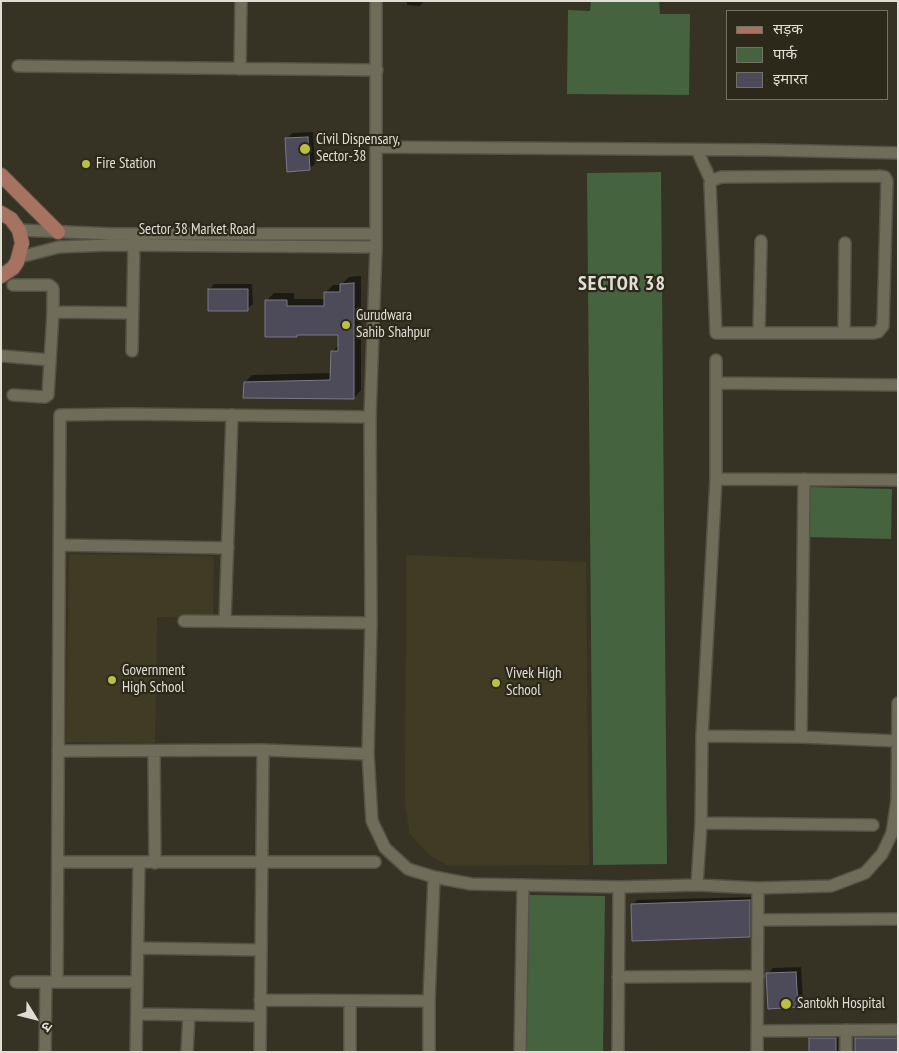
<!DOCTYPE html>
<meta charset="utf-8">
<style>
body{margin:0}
#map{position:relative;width:899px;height:1053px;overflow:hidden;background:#363324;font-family:"PT Sans Narrow","Noto Sans Devanagari",sans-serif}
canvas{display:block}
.frame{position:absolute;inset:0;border:2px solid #e0ded4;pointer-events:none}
.legend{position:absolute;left:726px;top:10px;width:162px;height:90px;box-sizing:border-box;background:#2c291a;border:1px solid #747164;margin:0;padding:6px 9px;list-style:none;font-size:15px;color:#e0ded4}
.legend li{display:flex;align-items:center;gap:10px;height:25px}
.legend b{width:25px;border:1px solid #747164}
.north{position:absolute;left:10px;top:993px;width:50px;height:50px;-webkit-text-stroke:4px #2c291a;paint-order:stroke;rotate:126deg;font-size:14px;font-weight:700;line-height:20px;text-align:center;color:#e0ded4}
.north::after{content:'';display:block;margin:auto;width:18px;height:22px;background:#e0ded4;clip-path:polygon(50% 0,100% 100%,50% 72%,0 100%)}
</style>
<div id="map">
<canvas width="899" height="1053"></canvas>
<div class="frame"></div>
<ul class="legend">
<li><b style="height:6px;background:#a77360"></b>सड़क</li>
<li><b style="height:14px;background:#45633f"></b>पार्क</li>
<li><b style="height:14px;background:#4d4a5a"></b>इमारत</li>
</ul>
<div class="north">उ</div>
</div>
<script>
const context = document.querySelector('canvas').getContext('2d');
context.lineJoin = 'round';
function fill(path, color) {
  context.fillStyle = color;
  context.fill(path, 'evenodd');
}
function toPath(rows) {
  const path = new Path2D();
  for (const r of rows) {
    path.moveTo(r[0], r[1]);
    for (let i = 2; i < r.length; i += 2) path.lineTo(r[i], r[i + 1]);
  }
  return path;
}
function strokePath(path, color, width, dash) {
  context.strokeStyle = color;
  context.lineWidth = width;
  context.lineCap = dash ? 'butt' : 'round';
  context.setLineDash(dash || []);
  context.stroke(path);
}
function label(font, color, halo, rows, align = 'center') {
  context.font = font + ' "PT Sans Narrow",sans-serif';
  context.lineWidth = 4.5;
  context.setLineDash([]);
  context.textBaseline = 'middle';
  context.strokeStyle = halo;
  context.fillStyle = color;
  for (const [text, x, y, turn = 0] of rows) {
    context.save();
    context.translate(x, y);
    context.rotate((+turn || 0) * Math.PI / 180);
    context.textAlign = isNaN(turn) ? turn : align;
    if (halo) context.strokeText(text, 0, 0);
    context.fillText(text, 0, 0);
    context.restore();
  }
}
fill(toPath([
 [69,554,214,556,213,618,157,617,155,743,66,742],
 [406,555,586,562,589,865,449,866,429,855,410,834,405,803]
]), '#403b24');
fill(toPath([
 [591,1,659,1,660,14,690,14,689,95,567,94,568,10,590,11],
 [661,172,667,864,593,865,587,173],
 [810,487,892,489,891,539,808,537],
 [529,895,605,896,603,1052,526,1052]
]), '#45633f');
fill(toPath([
 [407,1,424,1,420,6,407,5],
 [313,132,315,164,309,169,287,139,292,133],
 [361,276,361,390,354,398,245,382,252,375,332,373,332,352,339,345,339,333,299,334,296,336,266,301,274,293,294,293,294,299,325,299,326,292,333,285,341,285,349,277],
 [214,284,252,284,253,304,247,309,209,290],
 [753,897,754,932,750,936,633,904,637,900],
 [801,967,803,1000,798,1006,768,974,773,968],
 [898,1034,898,1052,856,1038,860,1035],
 [814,1035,838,1035,838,1052,810,1052,810,1039]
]), '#0007');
const building = toPath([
 [308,137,310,170,287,172,285,138,308,137],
 [354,283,354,399,243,398,244,382,330,380,331,351,338,351,338,335,297,335,297,337,265,337,265,300,287,300,287,306,324,306,324,292,340,292,340,284,354,283],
 [208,289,248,289,248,311,208,311,208,289],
 [750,900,750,937,632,941,631,904,750,900],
 [796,972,798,1007,768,1009,766,973,796,972],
 [809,1038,836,1038,836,1052,809,1052,809,1038],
 [855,1038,898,1038,898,1052,855,1052,855,1038]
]);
fill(building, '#4d4a5a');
strokePath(building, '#7a7889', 1);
const minor = toPath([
 [376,1,376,247,370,417,371,623,368,754,372,821,385,848,408,869,434,877,471,884,619,887,697,885,758,888,831,886,865,873,882,854,892,833,897,800,898,703],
 [18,66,377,70],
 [240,69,241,1],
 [377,147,768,150,898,153],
 [697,150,711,181],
 [879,176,885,177,887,181,883,326,878,332,874,333,716,333,710,183,711,181,721,177,879,176],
 [19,230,115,234,376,234],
 [20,257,59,247,108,245,376,247],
 [13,285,49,285,52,287,53,289,53,312],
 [759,333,761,241],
 [844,333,845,243],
 [132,351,134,239],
 [3,356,50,360],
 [716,383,898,385],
 [13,395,45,397,48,395,53,312,132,313],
 [716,479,898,480],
 [60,545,228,548],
 [184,621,371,623],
 [225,621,232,415],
 [702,736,801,737,897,741],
 [801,737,804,479],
 [58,751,263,750,368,754],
 [154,751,155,863],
 [701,823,873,825],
 [58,862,375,862],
 [697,885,701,823,702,736,716,479,716,360],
 [758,920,898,919],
 [138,948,261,950],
 [618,977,758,976],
 [16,982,137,982],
 [57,982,60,415,128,414,370,417],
 [260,1000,429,1001],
 [350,1001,350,1052],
 [137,1014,260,1016],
 [757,1031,898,1030],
 [45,1052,46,982],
 [136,1052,139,862],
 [187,1052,189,1015],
 [260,1052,263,750],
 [429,1052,429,1001,434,877],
 [520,1052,523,885],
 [618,1052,619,887],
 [757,1052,758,888],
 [846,1052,846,1030]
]);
const major = toPath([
 [1,175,58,232],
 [1,213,11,219,19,230,22,243,17,262,13,268,1,276]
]);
strokePath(minor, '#545244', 14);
strokePath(major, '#545244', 16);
strokePath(minor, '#6f6c5a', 11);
strokePath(major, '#a77360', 14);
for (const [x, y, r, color] of [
 [305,149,6,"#bac045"],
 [86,164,5,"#bac045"],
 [346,325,5,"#bac045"],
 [112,680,5,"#bac045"],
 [496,683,5,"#bac045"],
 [786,1004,6,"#bac045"]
]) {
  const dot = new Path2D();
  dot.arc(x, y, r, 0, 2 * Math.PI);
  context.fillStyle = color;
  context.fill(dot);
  strokePath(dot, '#2c291a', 2);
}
label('15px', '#e0ded4', '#2c291a', [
 ["Civil Dispensary,",316,140],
 ["Sector-38",316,157],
 ["Fire Station",96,164],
 ["Gurudwara",356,316],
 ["Sahib Shahpur",356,333],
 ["Government",122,671],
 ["High School",122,688],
 ["Vivek High",506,674],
 ["School",506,691],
 ["Santokh Hospital",797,1004]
], 'left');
label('15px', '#e0ded4', '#2c291a', [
 ["Sector 38 Market Road",197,230]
]);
context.letterSpacing = '1px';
label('bold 20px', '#e0ded4', '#2c291a', [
 ["SECTOR 38",622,284]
]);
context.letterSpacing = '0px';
</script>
